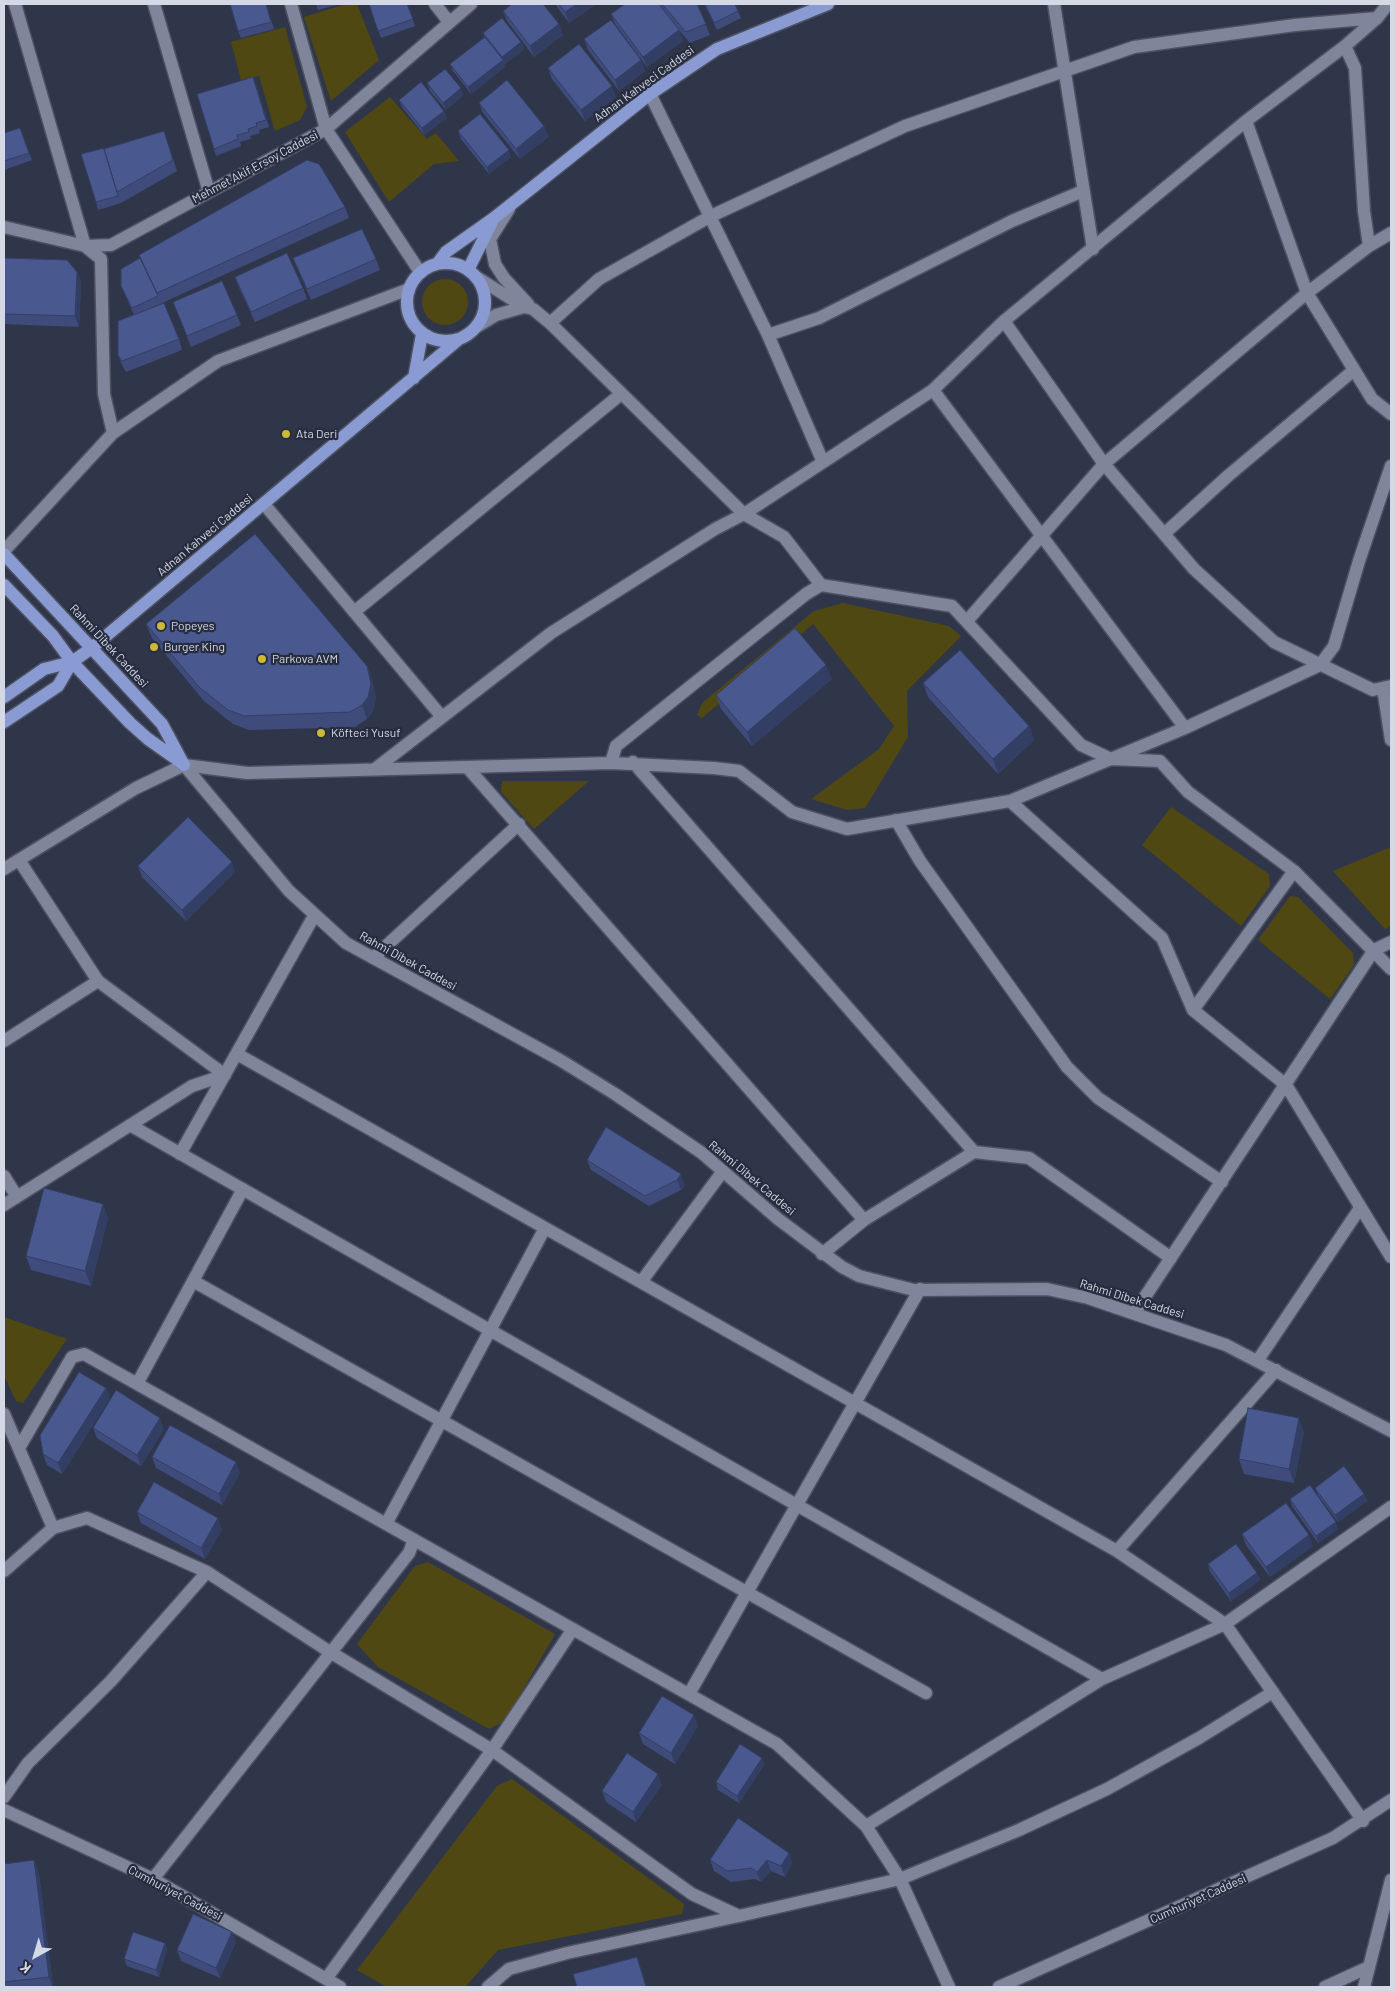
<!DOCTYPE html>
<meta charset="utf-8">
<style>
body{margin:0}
#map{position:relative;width:1395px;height:1991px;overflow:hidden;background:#303649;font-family:Barlow,sans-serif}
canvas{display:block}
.frame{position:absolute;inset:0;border:5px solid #d5d9e5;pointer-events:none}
.north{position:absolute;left:10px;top:1931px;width:50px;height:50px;-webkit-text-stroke:4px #272c3f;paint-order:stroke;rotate:219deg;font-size:14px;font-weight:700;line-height:20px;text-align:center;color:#d5d9e5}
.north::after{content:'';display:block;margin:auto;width:18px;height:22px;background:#d5d9e5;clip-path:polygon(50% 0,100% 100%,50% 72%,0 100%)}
</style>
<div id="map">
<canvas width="1395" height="1991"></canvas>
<div class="frame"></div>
<div class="north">K</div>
</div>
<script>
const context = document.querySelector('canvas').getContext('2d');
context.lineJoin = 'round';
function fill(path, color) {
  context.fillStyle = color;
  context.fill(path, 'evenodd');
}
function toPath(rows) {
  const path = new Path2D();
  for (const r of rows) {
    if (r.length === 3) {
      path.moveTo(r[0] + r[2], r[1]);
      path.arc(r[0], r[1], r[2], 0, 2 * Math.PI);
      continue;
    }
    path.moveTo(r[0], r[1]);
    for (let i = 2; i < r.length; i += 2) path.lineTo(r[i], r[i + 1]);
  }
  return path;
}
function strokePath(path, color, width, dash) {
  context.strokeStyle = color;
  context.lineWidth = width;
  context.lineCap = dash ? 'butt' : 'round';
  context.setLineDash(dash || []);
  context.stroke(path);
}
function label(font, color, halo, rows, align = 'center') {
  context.font = font + ' Barlow,sans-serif';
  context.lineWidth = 4.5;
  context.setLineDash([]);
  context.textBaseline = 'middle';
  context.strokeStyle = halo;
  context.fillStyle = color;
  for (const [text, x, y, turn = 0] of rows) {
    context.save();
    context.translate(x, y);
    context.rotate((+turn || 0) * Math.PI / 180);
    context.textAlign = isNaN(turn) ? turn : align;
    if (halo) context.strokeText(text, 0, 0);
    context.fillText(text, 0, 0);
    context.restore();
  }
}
fill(toPath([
 [346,4,357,4,379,60,331,101,304,17],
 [285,27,307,107,300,120,275,131,259,76,241,80,231,42],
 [390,97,427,139,436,133,459,161,434,164,389,202,345,132],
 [445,302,23],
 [843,603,949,626,961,636,907,691,908,737,865,808,847,810,811,799,879,749,894,726,813,624,702,718,697,715,702,703,814,611],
 [502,781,589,781,534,829,501,792],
 [1171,807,1269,874,1270,886,1241,926,1142,845],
 [1391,847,1391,926,1385,929,1333,871],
 [1290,896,1298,897,1353,953,1354,965,1330,999,1258,940],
 [4,1317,67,1339,23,1403,16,1401,4,1375],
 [428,1562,555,1634,505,1721,489,1729,378,1667,357,1644,415,1566],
 [512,1779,684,1904,682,1914,498,1950,465,1987,387,1987,357,1970,497,1786]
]), '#504813');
const minor = toPath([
 [15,4,85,246,101,259,104,394,113,433],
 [154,4,209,192],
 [291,4,326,129,420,272],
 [435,4,449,22],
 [1054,4,1093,249],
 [1345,46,1355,68,1364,211,1369,246],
 [650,94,768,335,823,462],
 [1246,121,1307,293,1372,399,1391,414],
 [509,209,490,239,495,264,504,278,528,304],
 [4,227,85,246,111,245,326,129,471,4],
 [478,278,524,307,533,309,550,323,744,514,784,537,821,585],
 [1004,321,1104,464,1194,569,1274,642,1373,690,1391,686],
 [550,323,599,279,711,216,905,126,1134,47,1295,25,1377,18],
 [478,326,496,315,524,307],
 [768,335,819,318,1012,221,1083,191],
 [933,390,1185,728],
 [264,504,442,717],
 [1164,534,1229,475,1354,370],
 [4,551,113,433,218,361,409,289],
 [354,612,621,394],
 [967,621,1104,464,1307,293,1369,246,1391,233],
 [1383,688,1391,740],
 [633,762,974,1152],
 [611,763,616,746,806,594,821,585,952,606,1081,745,1111,759,1160,761,1188,792,1294,871,1391,969],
 [184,765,289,891,346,943,560,1060,615,1094,702,1153,778,1219,842,1267,859,1276,914,1290,1047,1289,1088,1298,1226,1345,1391,1431],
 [467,767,864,1220],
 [375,769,551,633,715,529,744,514,933,390,1004,321,1246,121,1345,46,1377,18,1388,4],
 [1010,801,1162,938,1193,1010,1286,1085,1391,1257],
 [896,820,920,861,1067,1067,1098,1098,1222,1182],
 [19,860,98,981,225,1075],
 [4,869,136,788,184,765,247,773,611,763,714,768,739,771,792,812,847,829,1010,801,1185,728,1320,665,1334,646,1359,561,1391,466],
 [373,958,519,824],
 [1193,1010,1294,871],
 [4,1041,98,981],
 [237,1054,1117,1551,1225,1624,1363,1821],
 [130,1125,1102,1679],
 [180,1154,314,916],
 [4,1176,17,1197],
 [4,1205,192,1086,225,1075],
 [822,1254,864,1220,974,1152,1029,1158,1171,1258],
 [193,1281,926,1693],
 [641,1282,723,1171],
 [1135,1312,1374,950,1391,942],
 [1258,1360,1360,1208],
 [137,1384,243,1189],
 [4,1414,53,1528],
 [19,1448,72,1357,84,1354,777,1744,866,1826,900,1879,949,1987],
 [386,1524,545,1228],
 [1117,1551,1276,1370],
 [4,1571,53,1528,87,1518,207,1572,330,1652,492,1750,692,1894,739,1916,900,1879,1019,1830,1107,1789,1199,1738,1273,1692],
 [689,1694,920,1289],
 [4,1797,28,1763,111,1681,207,1572],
 [4,1810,153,1879,340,1987],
 [866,1826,1102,1679,1225,1624,1391,1507],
 [153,1879,409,1553,414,1540],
 [326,1979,492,1750,573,1629],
 [488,1987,509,1969,567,1953,739,1916],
 [999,1987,1333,1838,1391,1800],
 [1325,1987,1369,1967],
 [1364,1987,1391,1880]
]);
const major = toPath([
 [446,302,39],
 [437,264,446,252,494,218,650,94,717,49,828,4],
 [468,270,492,222],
 [414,378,422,334],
 [4,554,162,724,184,765],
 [4,585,53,636,72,662,130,723,148,739,182,763],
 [4,697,44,669,72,662,93,647,458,340],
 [4,722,58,686,72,662]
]);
strokePath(minor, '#4d5262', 15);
strokePath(major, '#4d5262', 15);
strokePath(minor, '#7f869c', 12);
strokePath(major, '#8a9ad3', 12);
fill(toPath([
 [266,4,274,29,241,38,238,31],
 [316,4,340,4,318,10],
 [369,4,407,4,415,26,381,38],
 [555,4,596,4,569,23],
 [625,4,697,4,710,35,690,43,674,24,679,30,683,41,647,67,615,24,611,14],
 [704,4,735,4,741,18,717,30],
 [503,11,559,24,563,35,534,57,507,21],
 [483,33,521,42,524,49,505,64,503,62,505,67,471,94,453,71,450,64,485,37],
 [584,39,641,60,645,71,619,91,588,50],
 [548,68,616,97,585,121,552,79],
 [427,83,461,88,463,95,446,110,430,91],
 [256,85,269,127,259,130,260,133,250,136,251,139,240,142,241,146,216,156,214,149],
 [399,100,444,111,447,118,424,135,402,107],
 [479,103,544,126,548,137,520,159,483,113],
 [20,128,32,160,4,170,4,133],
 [164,131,177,171,121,203,98,210,96,202,104,149],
 [458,131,511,157,489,174,461,139],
 [345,207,349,218,140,313,179,339,182,350,126,372,122,365,118,355,134,315,121,286],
 [4,258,77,272,81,283,79,327,4,324],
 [293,258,376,259,380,270,311,300],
 [235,277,303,288,307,299,255,322,239,288],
 [173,302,237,315,241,325,191,347],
 [146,624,367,666,372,680,376,698,373,711,367,719,355,727,249,730,233,724,204,701,152,638],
 [832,679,752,746,721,709,716,695],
 [923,683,1029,726,1034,740,998,774,928,697],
 [138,866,235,872,186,921,142,877],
 [606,1127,685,1185,681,1190,649,1206,591,1170,587,1160],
 [108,1218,91,1286,31,1270,26,1256],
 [106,1388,110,1398,62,1474,47,1465,43,1454],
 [93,1428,164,1429,141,1466,97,1438],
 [1304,1432,1294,1483,1244,1474,1239,1459],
 [152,1457,240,1473,222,1505,156,1468],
 [1315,1488,1364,1494,1367,1501,1338,1522,1318,1495],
 [1290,1499,1338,1529,1318,1543,1292,1506],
 [137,1512,222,1529,205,1559,141,1523],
 [1242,1534,1313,1546,1270,1577,1246,1545],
 [1208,1564,1257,1573,1260,1580,1231,1601,1210,1572],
 [698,1726,675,1764,643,1744,639,1733],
 [762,1758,764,1765,739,1803,718,1790,716,1782],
 [662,1785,636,1822,606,1802,602,1791],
 [789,1853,792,1863,785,1877,771,1871,761,1882,755,1879,731,1882,714,1871,710,1860],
 [4,1864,39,1874,53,1987,4,1987],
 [236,1942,220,1978,181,1961,177,1950],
 [165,1943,167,1950,159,1977,127,1966,124,1959]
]), '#3f4c7b');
fill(toPath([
 [577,4,596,4,569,23,565,12],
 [559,24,563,35,534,57,530,46],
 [679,30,683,41,647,67,643,57],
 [521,42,524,49,505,64,502,57],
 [503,60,505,67,471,94,468,87],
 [641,60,645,71,619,91,615,80],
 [612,86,616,97,585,121,581,110],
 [461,88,463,95,446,110,443,103],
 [444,111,447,118,424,135,422,128],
 [544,126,548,137,520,159,516,149],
 [509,150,511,157,489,174,487,167],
 [77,272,81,283,79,327,75,316],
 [826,665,832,679,752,746,747,732],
 [367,666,372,680,376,698,373,711,367,719,362,705],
 [1029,726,1034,740,998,774,993,759],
 [232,862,235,872,186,921,182,910],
 [681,1174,685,1185,681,1190,677,1180],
 [103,1204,108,1218,91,1286,85,1271],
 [106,1388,110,1398,62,1474,58,1463],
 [160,1418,164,1429,141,1466,137,1455],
 [1299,1418,1304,1432,1294,1483,1289,1469],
 [236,1462,240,1473,222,1505,219,1494],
 [1364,1494,1367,1501,1338,1522,1335,1515],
 [218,1518,222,1529,205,1559,201,1548],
 [1336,1522,1338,1529,1318,1543,1316,1536],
 [1309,1535,1313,1546,1270,1577,1266,1567],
 [1257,1573,1260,1580,1231,1601,1229,1593],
 [694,1715,698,1726,675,1764,671,1753],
 [762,1758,764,1765,739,1803,737,1796],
 [658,1774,662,1785,636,1822,633,1812],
 [789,1853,792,1863,785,1877,781,1866],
 [34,1860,39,1874,53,1987,52,1987,49,1977],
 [767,1860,771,1871,761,1882,757,1872],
 [232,1932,236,1942,220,1978,216,1968],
 [165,1943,167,1950,159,1977,156,1970],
 [637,1957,641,1968,647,1987,646,1987]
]), '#333e64');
const building = toPath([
 [230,4,266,4,271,22,238,31,230,4],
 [369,4,407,4,413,19,378,31,369,4],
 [512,4,543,4,559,24,530,46,503,11,512,4],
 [559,4,577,4,565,12,559,4],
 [625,4,659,4,679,30,643,57,611,14,625,4],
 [662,4,697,4,706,24,686,32,662,4],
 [705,4,735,4,738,11,714,23,705,4],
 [502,18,521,42,502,57,483,33,502,18],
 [611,20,641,60,615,80,584,39,611,20],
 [485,37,503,60,468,87,450,64,485,37],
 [579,44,612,86,581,110,548,68,579,44],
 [445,69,461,88,443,103,427,83,445,69],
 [253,77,266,120,256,123,257,126,248,129,249,132,237,135,238,139,214,149,197,94,253,77],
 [507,80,544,126,516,149,479,103,507,80],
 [421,82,444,111,422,128,399,100,421,82],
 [480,114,509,150,487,167,458,131,480,114],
 [20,128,29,153,4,161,4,133,20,128],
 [164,131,173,160,117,192,104,149,164,131],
 [104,149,118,196,96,202,81,154,104,148,104,149],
 [307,160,319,164,345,207,157,293,139,255,307,160],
 [362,229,376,259,307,289,293,258,362,229],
 [287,253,303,288,251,312,235,277,287,253],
 [4,258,67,260,77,272,75,316,4,314,4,258],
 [140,258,158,296,132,308,121,286,121,269,140,258],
 [222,281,237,315,187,336,173,302,222,281],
 [164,303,179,339,122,361,118,355,118,321,164,303],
 [255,534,367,666,371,684,368,697,362,705,350,712,244,716,228,710,199,687,146,624,255,534],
 [795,628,826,665,747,732,716,695,795,628],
 [960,650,1029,726,993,759,923,683,960,650],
 [188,817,232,862,182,910,138,866,188,817],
 [606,1127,681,1174,677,1180,645,1196,587,1160,606,1127],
 [44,1188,103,1204,85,1271,26,1256,44,1188],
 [79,1372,106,1388,58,1463,43,1454,40,1435,79,1372],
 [116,1390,160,1418,137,1455,93,1428,116,1390],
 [1248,1408,1299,1418,1289,1469,1239,1459,1248,1408],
 [170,1425,236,1462,219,1494,152,1457,170,1425],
 [1344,1466,1364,1494,1335,1515,1315,1488,1344,1466],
 [154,1482,218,1518,201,1548,137,1512,154,1482],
 [1310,1485,1336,1522,1316,1536,1290,1499,1310,1485],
 [1286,1503,1309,1535,1266,1567,1242,1534,1286,1503],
 [1236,1544,1257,1573,1229,1593,1208,1564,1236,1544],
 [662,1696,694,1715,671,1753,639,1733,662,1696],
 [740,1744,762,1758,737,1796,716,1782,740,1744],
 [627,1753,658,1774,633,1812,602,1791,627,1753],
 [738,1818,789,1853,781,1866,767,1860,757,1872,751,1868,727,1871,710,1860,738,1818],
 [34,1860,49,1977,4,1982,4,1864,34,1860],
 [193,1914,232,1932,216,1968,177,1950,193,1914],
 [133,1932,165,1943,156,1970,124,1959,133,1932],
 [637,1957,646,1987,577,1987,573,1974,637,1957]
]);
fill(building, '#49588f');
strokePath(building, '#333e64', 1);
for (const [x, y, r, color] of [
 [286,434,5,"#ccb938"],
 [161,626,5,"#ccb938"],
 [154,647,5,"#ccb938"],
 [262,659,5,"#ccb938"],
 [321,733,5,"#ccb938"]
]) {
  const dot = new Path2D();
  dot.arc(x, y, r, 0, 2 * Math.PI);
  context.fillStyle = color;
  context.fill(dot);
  strokePath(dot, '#272c3f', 2);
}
label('12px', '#d5d9e5', '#272c3f', [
 ["Adnan Kahveci Caddesi",644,84,-36],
 ["Mehmet Akif Ersoy Caddesi",255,167,-28],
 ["Adnan Kahveci Caddesi",205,535,-40],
 ["Rahmi Dibek Caddesi",109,646,47],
 ["Rahmi Dibek Caddesi",408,961,29],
 ["Rahmi Dibek Caddesi",752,1178,40],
 ["Rahmi Dibek Caddesi",1132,1299,17],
 ["Cumhuriyet Caddesi",175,1893,28],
 ["Cumhuriyet Caddesi",1198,1899,-24]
]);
label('12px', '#d5d9e5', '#272c3f', [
 ["Ata Deri",296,434],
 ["Popeyes",171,626],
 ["Burger King",164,647],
 ["Parkova AVM",272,659],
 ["Köfteci Yusuf",331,733]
], 'left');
</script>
